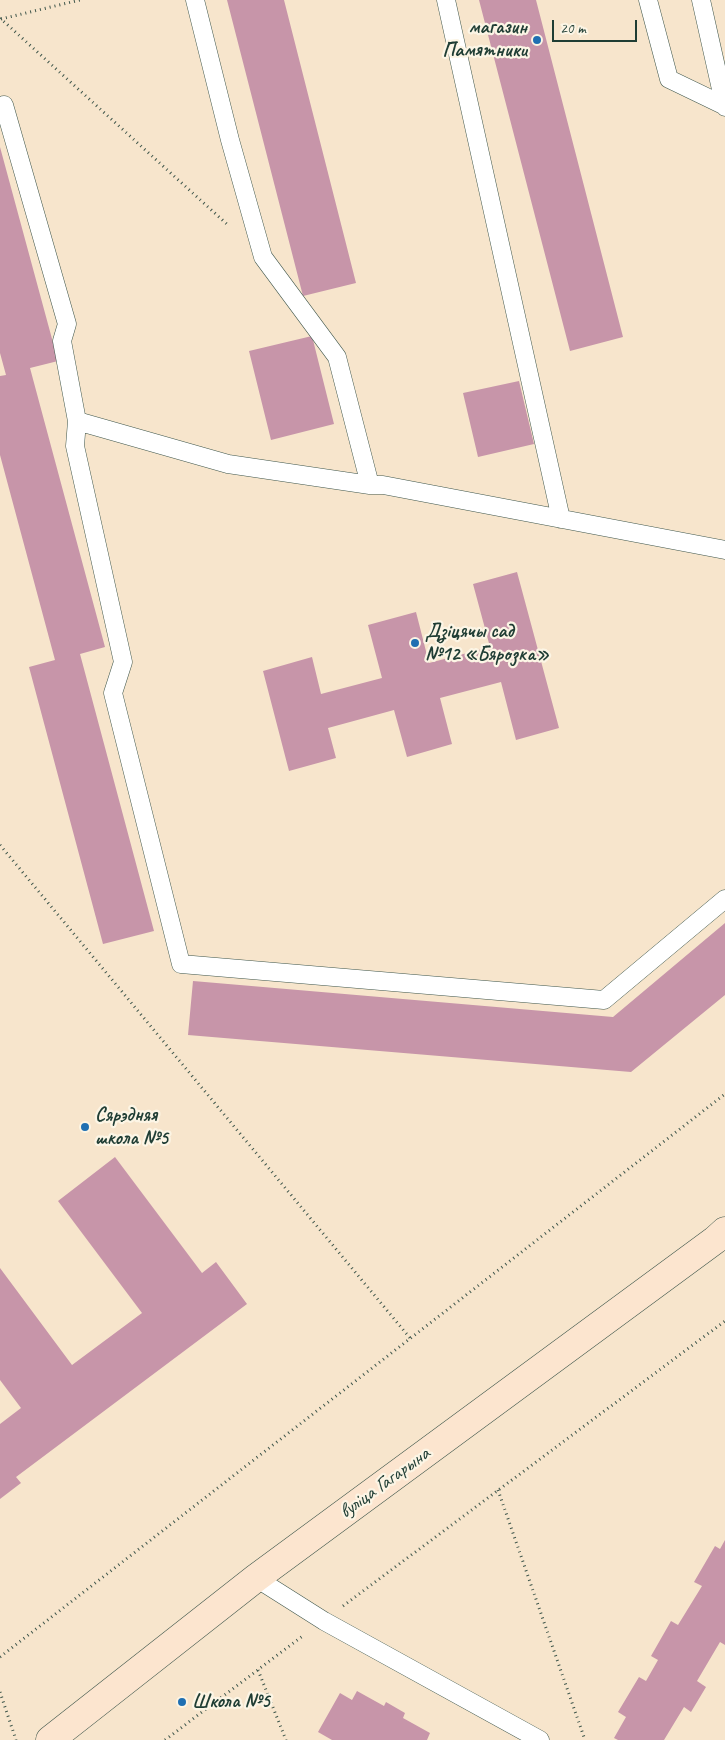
<!DOCTYPE html>
<meta charset="utf-8">
<style>
body{margin:0}
#map{position:relative;width:725px;height:1740px;overflow:hidden;background:#f7e5cc;font-family:Caveat,sans-serif}
canvas{display:block}
.scale{position:absolute;left:552px;top:20px;width:85px;height:22px;box-sizing:border-box;border:2px solid #1f3d34;border-top:0;padding-left:6px;font-size:15px;line-height:18px;white-space:nowrap;color:#1f3d34;-webkit-text-stroke:4px #fcf5e5;paint-order:stroke}
</style>
<div id="map">
<canvas width="725" height="1740"></canvas>
<div class="scale">20 m</div>
</div>
<script>
const context = document.querySelector('canvas').getContext('2d');
context.lineJoin = 'round';
function fill(path, color) {
  context.fillStyle = color;
  context.fill(path, 'evenodd');
}
function toPath(rows) {
  const path = new Path2D();
  for (const r of rows) {
    path.moveTo(r[0], r[1]);
    for (let i = 2; i < r.length; i += 2) path.lineTo(r[i], r[i + 1]);
  }
  return path;
}
function strokePath(path, color, width, dash) {
  context.strokeStyle = color;
  context.lineWidth = width;
  context.lineCap = dash ? 'butt' : 'round';
  context.setLineDash(dash || []);
  context.stroke(path);
}
function label(font, color, halo, rows, align = 'center') {
  context.font = font + ' Caveat,sans-serif';
  context.lineWidth = 4.5;
  context.setLineDash([]);
  context.textBaseline = 'middle';
  context.strokeStyle = halo;
  context.fillStyle = color;
  for (const [text, x, y, turn = 0] of rows) {
    context.save();
    context.translate(x, y);
    context.rotate((+turn || 0) * Math.PI / 180);
    context.textAlign = isNaN(turn) ? turn : align;
    if (halo) context.strokeText(text, 0, 0);
    context.fillText(text, 0, 0);
    context.restore();
  }
}
fill(toPath([
 [227,0,284,0,356,283,303,296],
 [479,0,536,0,623,337,570,351],
 [0,147,58,361,30,368,105,647,80,654,154,931,103,944,29,667,55,660,0,455,0,376,6,375,0,353],
 [312,336,334,424,271,440,249,351],
 [519,381,534,444,478,457,463,393],
 [517,572,559,728,516,740,501,682,440,698,452,744,407,757,394,710,328,728,336,758,289,771,263,671,312,657,321,694,382,678,368,625,416,612,429,663,490,647,473,584],
 [725,923,725,995,631,1072,188,1035,193,981,613,1017],
 [115,1157,202,1273,216,1262,247,1304,16,1477,21,1483,0,1499,0,1424,21,1408,0,1380,0,1268,72,1365,142,1313,58,1201],
 [725,1540,725,1645,720,1642,697,1681,706,1687,691,1712,684,1707,664,1740,618,1740,614,1738,626,1717,618,1712,639,1677,646,1681,658,1660,651,1656,671,1621,678,1625,702,1586,694,1582,715,1546,720,1549],
 [357,1691,384,1706,386,1702,405,1713,403,1718,430,1733,427,1740,332,1740,318,1732,340,1693,352,1700]
]), '#c795a9');
const service = toPath([
 [195,0,230,140,263,257,337,357,370,485,383,485,725,550],
 [446,0,561,519],
 [648,0,669,79,725,106],
 [701,0,725,107],
 [4,105,67,324,62,341,77,421,228,464,370,485],
 [77,421,75,446,123,662,113,693,181,964,604,1000,725,899],
 [256,1578,324,1621,540,1740]
]);
const secondary = toPath([
 [50,1740,256,1578,715,1240,725,1231]
]);
strokePath(service, '#3f564b', 19);
strokePath(secondary, '#3f564b', 29);
strokePath(toPath([
 [0,18,229,226],
 [1,19,80,0],
 [0,845,410,1338],
 [498,1490,585,1740],
 [343,1606,725,1321],
 [0,1657,725,1094],
 [258,1670,286,1740],
 [0,1692,16,1740],
 [165,1740,304,1635]
]), '#3f564b', 3, [1, 4]);
strokePath(service, '#fff', 18);
strokePath(secondary, '#fce5cf', 28);
for (const [x, y, r, color] of [
 [537,40,5,"#1f6fb2"],
 [415,643,5,"#1f6fb2"],
 [85,1127,5,"#1f6fb2"],
 [182,1702,5,"#1f6fb2"]
]) {
  const dot = new Path2D();
  dot.arc(x, y, r, 0, 2 * Math.PI);
  context.fillStyle = color;
  context.fill(dot);
  strokePath(dot, '#fcf5e5', 2);
}
label('bold 20px', '#1f3d34', '#fcf5e5', [
 ["магазин",527,28,"right"],
 ["Памятники",527,51,"right"],
 ["Дзіцячы сад",425,632],
 ["№12 «Бярозка»",425,655],
 ["Сярэдняя",95,1116],
 ["школа №5",95,1139],
 ["Школа №5",192,1702]
], 'left');
label('20px', '#1f3d34', '#fcf5e5', [
 ["вуліца Гагарына",385,1483,-36]
]);
</script>
